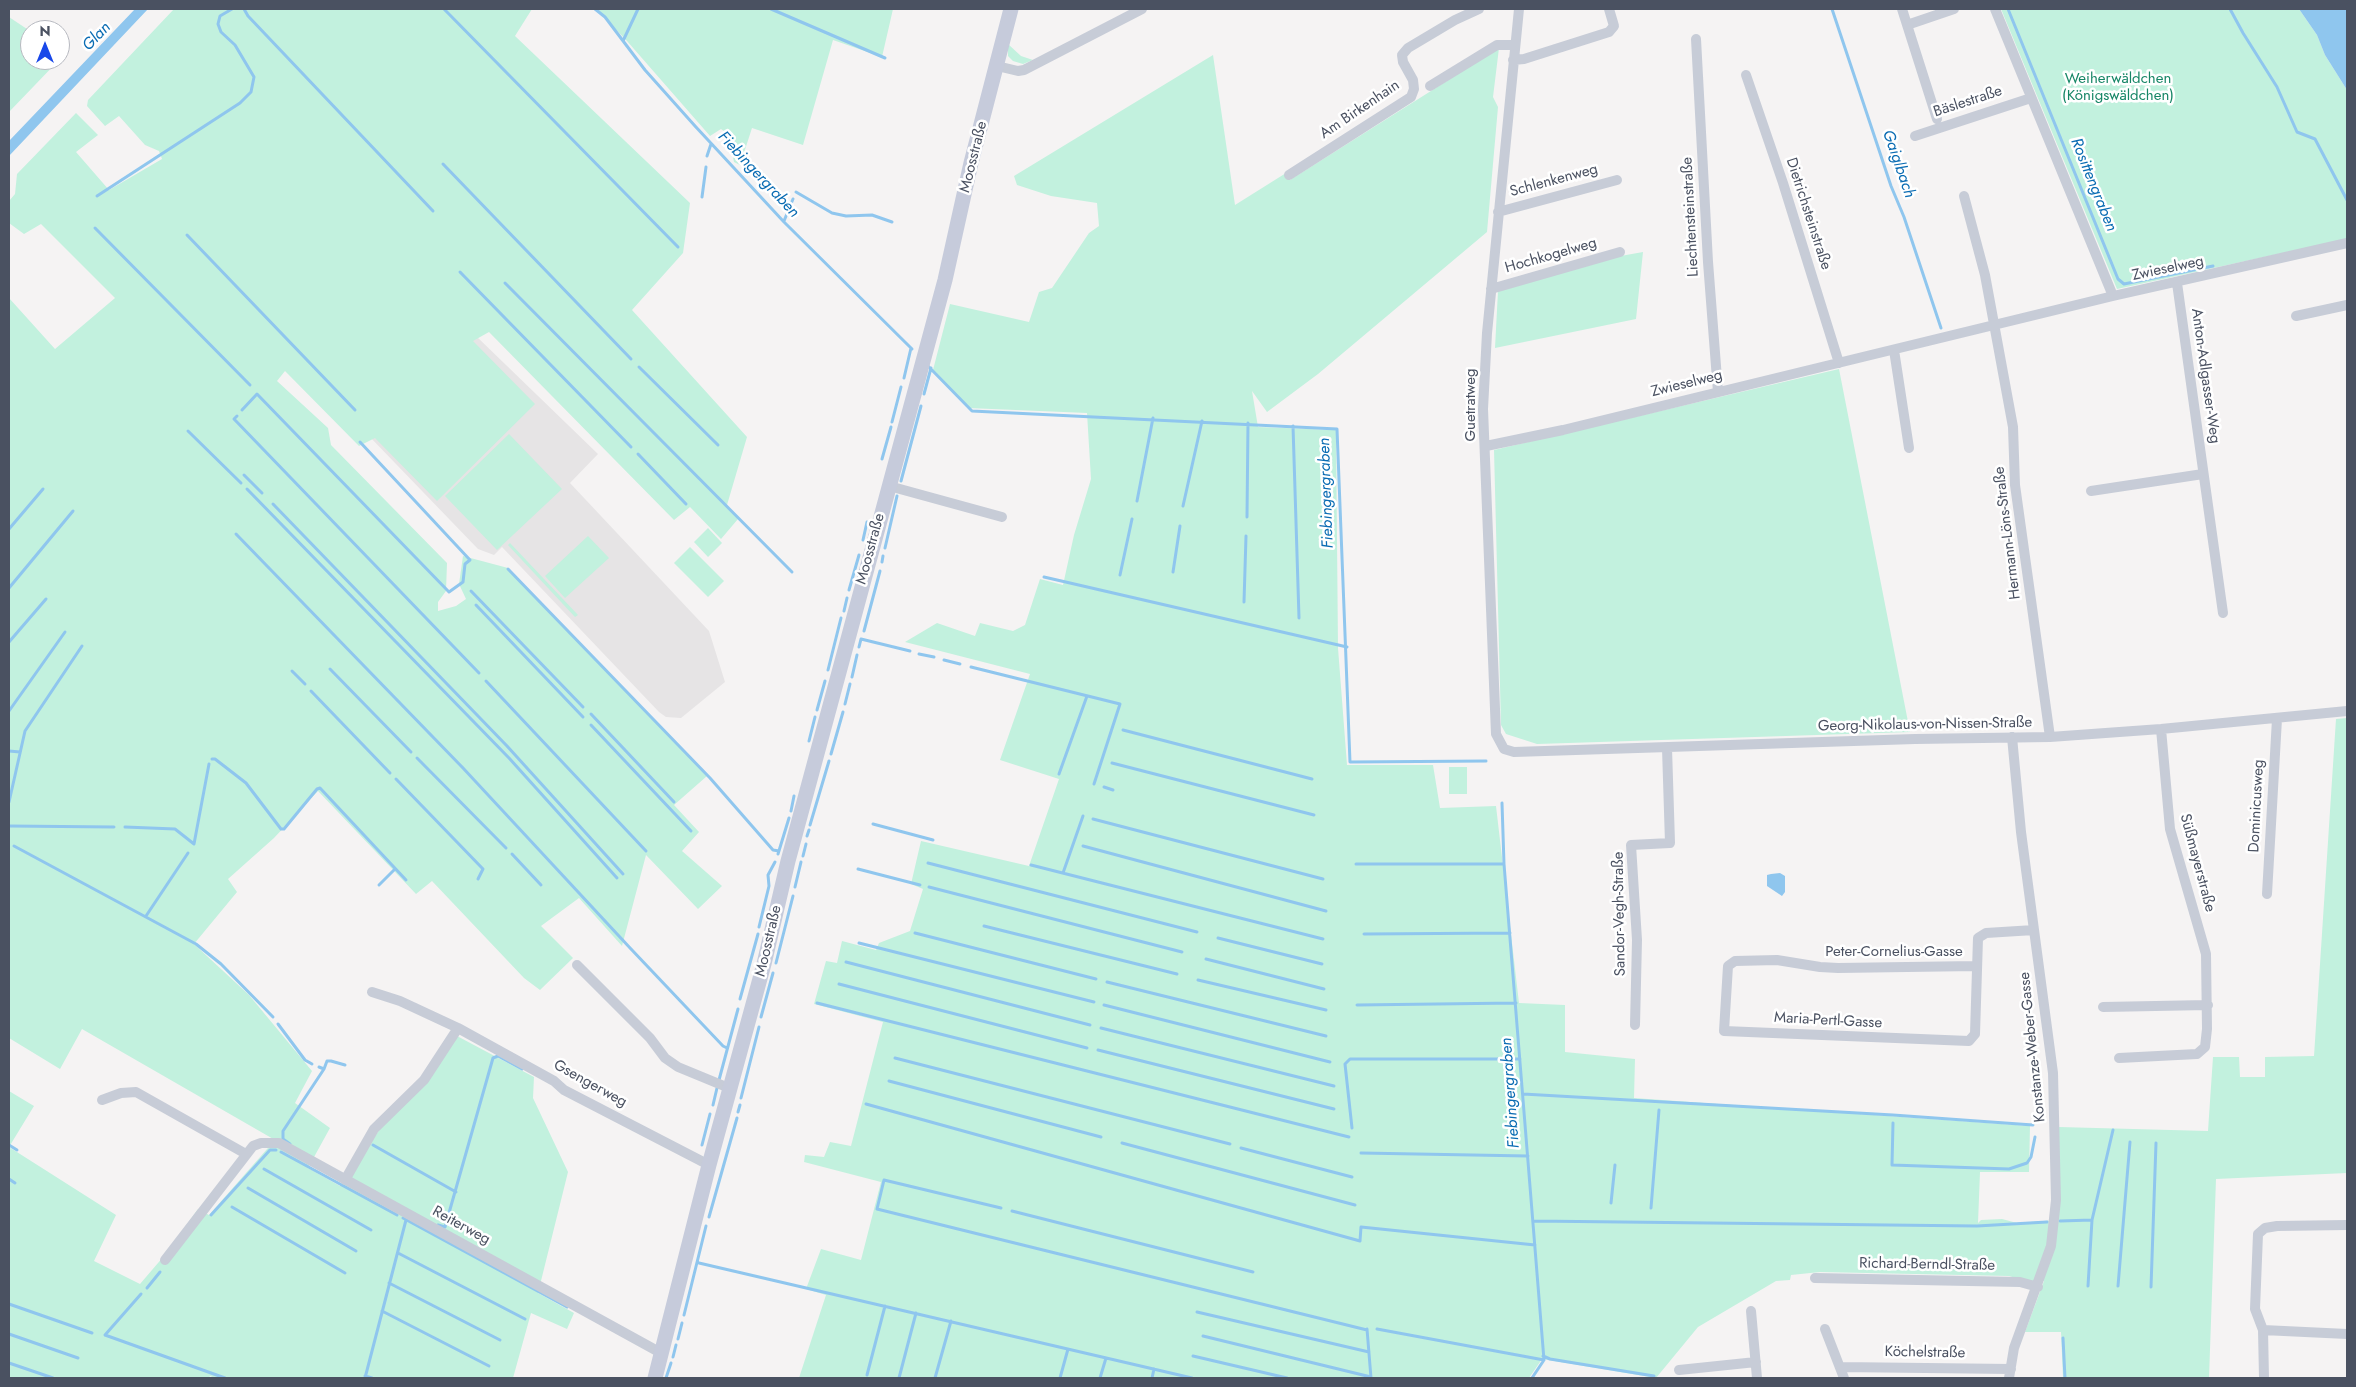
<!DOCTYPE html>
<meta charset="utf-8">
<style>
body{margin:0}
#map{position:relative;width:2356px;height:1387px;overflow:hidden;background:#f5f3f3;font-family:Jost,sans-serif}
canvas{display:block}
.frame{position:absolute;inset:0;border:10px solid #4a5161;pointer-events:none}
.north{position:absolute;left:20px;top:20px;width:50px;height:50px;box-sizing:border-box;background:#fff;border:1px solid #b7b9c0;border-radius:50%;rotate:0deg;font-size:14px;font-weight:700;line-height:20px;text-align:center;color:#4a5161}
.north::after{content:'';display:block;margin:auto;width:18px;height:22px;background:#1948e9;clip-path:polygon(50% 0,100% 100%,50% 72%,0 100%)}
</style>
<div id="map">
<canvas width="2356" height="1387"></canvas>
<div class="frame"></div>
<div class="north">N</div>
</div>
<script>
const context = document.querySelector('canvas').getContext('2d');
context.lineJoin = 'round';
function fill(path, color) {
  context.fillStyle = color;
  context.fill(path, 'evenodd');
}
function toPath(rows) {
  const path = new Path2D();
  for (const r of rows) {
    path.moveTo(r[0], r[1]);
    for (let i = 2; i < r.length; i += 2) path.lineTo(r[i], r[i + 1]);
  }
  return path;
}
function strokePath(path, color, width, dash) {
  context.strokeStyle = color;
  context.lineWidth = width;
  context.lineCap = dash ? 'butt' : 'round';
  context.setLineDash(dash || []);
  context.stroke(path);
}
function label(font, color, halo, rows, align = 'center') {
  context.font = font + ' Jost,sans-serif';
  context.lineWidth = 5;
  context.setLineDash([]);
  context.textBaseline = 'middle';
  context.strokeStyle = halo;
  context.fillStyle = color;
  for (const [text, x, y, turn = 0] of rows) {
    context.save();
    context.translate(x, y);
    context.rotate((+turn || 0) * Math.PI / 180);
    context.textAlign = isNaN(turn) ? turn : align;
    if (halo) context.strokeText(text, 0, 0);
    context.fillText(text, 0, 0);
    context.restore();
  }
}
fill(toPath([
 [475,335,598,454,570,483,709,631,725,682,681,718,666,717,659,712,502,547,494,555,478,549,368,435]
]), '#e6e4e5');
fill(toPath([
 [174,9,532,9,515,36,690,203,683,253,632,310,747,437,727,505,738,519,721,539,690,507,674,520,489,332,473,341,535,404,437,501,375,438,359,446,285,371,277,381,328,428,331,445,447,563,446,591,438,602,438,611,456,606,466,599,459,584,463,556,508,568,707,776,674,805,699,832,682,851,722,886,698,909,646,855,622,946,579,898,541,926,573,958,540,990,524,978,432,881,416,894,318,791,274,838,228,879,237,892,194,944,249,995,312,1071,295,1103,330,1128,308,1168,340,1186,380,1129,457,1036,534,1077,533,1098,568,1172,538,1293,574,1313,567,1329,531,1313,513,1378,215,1378,210,1376,209,1378,9,1378,9,1091,34,1106,9,1147,116,1215,94,1261,140,1284,164,1256,198,1209,209,1215,275,1140,82,1029,60,1069,9,1038,9,298,55,349,115,298,41,224,24,234,9,223,9,201,15,194,17,174,76,113,98,135,76,152,109,190,162,159,159,151,145,145,119,116,105,126,87,106,88,100],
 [596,9,893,9,882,57,833,40,803,145,752,128,740,165,734,162,728,134,721,129,710,136,627,41],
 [2001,9,2299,9,2317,35,2325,55,2347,90,2347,239,2117,289],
 [9,17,30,31,30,60,59,60,9,112],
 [1008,44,1021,56,1033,60,1023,64,1013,61,1008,56],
 [1499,48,1493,97,1498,107,1487,232,1318,374,1267,412,1252,391,1258,427,1336,430,1338,648,1347,765,1433,765,1440,808,1496,806,1519,1003,1565,1005,1565,1052,1635,1059,1634,1098,2030,1126,2029,1172,1980,1172,1978,1223,1981,1220,2002,1219,2017,1223,2057,1220,2059,1127,2208,1131,2213,1057,2239,1057,2240,1077,2265,1077,2265,1057,2314,1056,2336,719,2347,718,2347,1173,2216,1179,2209,1378,2063,1378,2061,1332,2025,1332,2044,1281,2026,1281,2009,1276,1820,1272,1791,1275,1790,1280,1776,1281,1698,1327,1656,1378,1542,1359,1529,1378,799,1378,826,1295,806,1289,821,1249,861,1260,881,1182,804,1162,805,1155,824,1157,830,1142,851,1146,883,1022,814,1004,826,961,837,963,842,941,876,950,879,943,910,931,923,889,911,884,921,841,1029,866,1059,779,1000,760,1030,674,905,642,937,623,975,636,980,623,1013,631,1025,625,1040,579,1063,585,1074,535,1091,479,1087,413,968,408,933,370,950,304,1029,322,1039,292,1052,288,1089,233,1099,226,1097,203,1051,196,1017,185,1014,176,1213,55,1235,205,1286,173,1290,180],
 [1643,252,1636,319,1495,348,1498,291,1615,257],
 [1839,369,1910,732,1537,744,1506,734,1501,725,1494,450],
 [509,434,562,489,497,550,445,496],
 [708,528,722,543,708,557,694,542],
 [588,536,609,558,565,598,545,576],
 [510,543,578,615,575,617,508,545],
 [690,547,724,581,708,597,674,563],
 [1449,767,1467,767,1467,794,1449,794]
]), '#c2f1de');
fill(toPath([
 [135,9,148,9,9,156,9,141],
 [2299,9,2347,9,2347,90,2325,55,2317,35],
 [1771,874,1780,873,1785,876,1785,892,1782,896,1767,886,1767,875]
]), '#8fc6ee');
strokePath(toPath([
 [244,9,248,16,433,211],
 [444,9,678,247],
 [595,9,605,17,645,70,695,126,784,222,912,349],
 [771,9,885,58],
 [1832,9,1891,186,1904,217,1941,328],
 [2008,9,2118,279,2124,284,2213,266],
 [2230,9,2243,33,2277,87,2297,132,2315,139,2347,200],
 [623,41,638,9],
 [707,156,711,144],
 [443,164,631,359],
 [796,192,832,213,846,216,872,215,892,222],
 [97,196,240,103,251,92,254,77,235,45,221,32,218,24,220,16,232,9],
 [702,197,706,167],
 [784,221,793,199],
 [95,228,250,385],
 [187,235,355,410],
 [460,272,631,447],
 [505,283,792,572],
 [927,365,972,411,1337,429,1350,762,1486,761],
 [639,367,718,445],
 [904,378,911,348],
 [924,394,931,368],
 [242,410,257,394,449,592,463,582,465,564,470,560,360,442],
 [237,416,234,419,479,673],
 [892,422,901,387],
 [1293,426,1299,618],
 [188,431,241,483],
 [638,454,686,504],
 [882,459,891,427],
 [244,475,262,493],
 [901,481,921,406],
 [247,489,509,758,617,878],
 [1137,501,1153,418],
 [273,504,507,746,623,874],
 [1183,506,1202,421],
 [1247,517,1248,423],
 [9,529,43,489],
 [236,534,463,768,631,949,723,1046,727,1048],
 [863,540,867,522],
 [885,548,897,496],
 [882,562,883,556],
 [508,569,710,778,773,850,779,851],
 [1173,572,1180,526],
 [1120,575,1132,519],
 [1044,577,1347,647],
 [9,588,73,511],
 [849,590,859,555],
 [471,591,583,707],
 [1244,602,1246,536],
 [476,605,583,717],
 [844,611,847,598],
 [864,631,880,571],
 [9,642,46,599],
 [859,647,861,639,910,651],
 [919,654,934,657],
 [944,660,960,664],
 [971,667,1120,704,1094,784],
 [330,669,411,752],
 [828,670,841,618],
 [292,671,305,684],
 [852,677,857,655],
 [486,681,646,851],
 [311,691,390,773],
 [845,704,850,684],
 [817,710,825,681],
 [9,711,65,632],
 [591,714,674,802],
 [591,725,691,831],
 [1123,730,1312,779],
 [809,741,815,717],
 [9,751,20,752],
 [831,754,843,712],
 [417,758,506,848],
 [212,759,215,759,246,783,281,829,284,829,317,789,320,788,406,880],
 [1112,763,1314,815],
 [1059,774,1087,696],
 [396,779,483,869,478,879],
 [1104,787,1113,790],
 [9,802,25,731,82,646],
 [1502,803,1504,864,1544,1360,1532,1378],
 [791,811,794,796],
 [1093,819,1323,879],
 [873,824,933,840],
 [810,825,829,761],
 [9,826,114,827],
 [125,827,175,829,194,844,209,764],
 [807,836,809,830],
 [14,846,196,944,221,964,273,1017],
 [1083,846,1326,911],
 [512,854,541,885],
 [778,854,789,818],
 [803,856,806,844],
 [928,863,1197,932],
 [1356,864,1504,864],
 [1031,865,1323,939],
 [858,869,920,885],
 [1063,873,1083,816],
 [379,885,395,869],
 [795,887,801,862],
 [929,887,1182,952],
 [146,916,188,853],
 [984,926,1177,974],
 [759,927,769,886,768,875,775,862],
 [915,933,1096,979],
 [1364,934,1510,933],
 [1218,938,1322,964],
 [859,943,1094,1002],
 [1206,959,1324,989],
 [846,962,1090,1025],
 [776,963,793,896],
 [1198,980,1326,1010],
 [1107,982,1326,1036],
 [839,984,1087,1048],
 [740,999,758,934],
 [817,1003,1349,1137],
 [1104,1005,1330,1062],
 [1357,1005,1516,1003],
 [761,1017,773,973],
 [278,1024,305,1060,312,1064],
 [1101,1028,1334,1086],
 [1098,1050,1334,1109],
 [895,1058,1230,1144],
 [324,1069,327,1061,331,1061,345,1065],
 [719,1080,738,1009],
 [889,1081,1101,1137],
 [1523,1094,1893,1115,2033,1125],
 [741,1098,759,1027],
 [866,1104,1360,1241,1361,1227,1535,1245],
 [713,1105,717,1088],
 [738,1112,740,1105],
 [1893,1123,1892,1165,2009,1169,2027,1163,2031,1157,2035,1137],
 [1352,1128,1345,1064,1350,1059,1520,1059],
 [1122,1143,1355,1205],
 [290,1144,283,1139,283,1131,324,1069,319,1067],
 [9,1145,17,1150],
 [373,1145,456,1192],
 [702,1145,710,1114],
 [1241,1148,1352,1177],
 [281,1152,397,1215],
 [1361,1153,1528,1156],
 [264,1169,371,1230],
 [9,1179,15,1183],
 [248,1188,356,1251],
 [1611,1203,1615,1165],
 [232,1207,345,1273],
 [1001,1208,884,1180,877,1209,1367,1330],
 [1651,1208,1659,1110],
 [1012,1211,1253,1272],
 [211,1215,270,1150,276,1150],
 [709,1217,737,1118],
 [403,1218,567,1307],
 [1533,1221,1977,1226,2047,1222],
 [2060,1221,2092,1220],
 [438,1225,445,1227,493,1058,498,1056,522,1069],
 [398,1253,525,1319],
 [699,1263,1192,1378],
 [389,1283,500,1340],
 [2088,1286,2092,1220,2113,1130],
 [2118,1286,2130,1142],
 [2151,1287,2156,1143],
 [147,1288,160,1272],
 [141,1294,105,1335,225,1378],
 [9,1304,92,1333],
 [382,1311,489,1366],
 [1197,1312,1369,1352],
 [684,1315,706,1226],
 [1367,1329,1371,1378],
 [1377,1329,1544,1360],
 [9,1334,78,1358],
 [1203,1336,1371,1377],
 [2063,1338,2065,1378],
 [678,1339,682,1323],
 [1193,1356,1287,1378],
 [1543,1356,1550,1359,1654,1376],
 [673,1357,676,1345],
 [9,1363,53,1378],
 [867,1375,885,1306],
 [365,1376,372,1378],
 [365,1378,406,1220],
 [666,1378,671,1363],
 [899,1378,916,1313],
 [935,1378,951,1321],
 [1060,1378,1068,1349],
 [1100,1378,1106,1358],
 [1152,1378,1154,1369]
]), '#8fc6ee', 3);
strokePath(toPath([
 [1519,9,1487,333,1483,409,1496,734,1504,749,1514,752,1915,739,2050,737,2161,729,2347,711],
 [1902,9,1937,119],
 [1995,9,2113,296],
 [1907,25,1954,9],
 [1696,39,1708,262,1718,392],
 [1513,60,1524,59,1609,32,1614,26,1609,9],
 [997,66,1018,71,1024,70,1142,9],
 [1746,75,1783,183,1839,363],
 [1430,86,1497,45,1515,45],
 [1915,136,2031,98],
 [1289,175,1411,97,1414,89,1413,80,1403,62,1402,55,1408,48,1455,20,1479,9],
 [1964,196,1985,275,2013,427,2015,485,2050,737],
 [1498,212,1617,180],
 [2177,283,2223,613],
 [1491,289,1620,252],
 [2296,316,2347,305],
 [1894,350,1909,448],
 [1486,446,1563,430,2113,296,2347,243],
 [889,486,1002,517],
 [2091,491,2203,474],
 [2267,894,2277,719],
 [577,965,650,1038,665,1058,678,1067,729,1088],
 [1976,966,1838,968,1820,967,1777,960,1735,961,1728,966,1724,1031,1969,1041,1975,1034,1978,938,1986,933,2034,930],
 [372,992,400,1001,458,1028,554,1081,564,1090,709,1165],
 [2103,1007,2208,1005],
 [1635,1025,1637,940,1631,845,1670,843,1667,748],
 [2119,1058,2197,1054,2205,1047,2207,1029,2206,954,2170,829,2161,729],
 [102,1100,121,1093,136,1092,246,1154],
 [345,1180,374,1129,424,1080,458,1028],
 [165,1260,253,1146,261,1143,279,1143,661,1353],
 [1815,1278,2020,1282,2038,1287],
 [1751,1311,1757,1378],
 [1825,1329,1844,1378],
 [2263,1330,2347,1334],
 [1840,1367,2011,1369],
 [1679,1370,1756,1362],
 [2009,1378,2014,1348,2051,1246,2056,1200,2053,1073,2021,832,2012,737],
 [2264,1378,2263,1330,2255,1309,2258,1234,2265,1228,2277,1226,2347,1225]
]), '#c7ccd7', 10);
strokePath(toPath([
 [655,1378,709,1165,764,964,788,861,945,280,971,163,1011,9]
]), '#c6cbdb', 15);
label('15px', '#168666', '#fff', [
 ["Weiherwäldchen",2118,79],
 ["(Königswäldchen)",2118,96]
]);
label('15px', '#4a5161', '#fff', [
 ["Bäslestraße",1968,102,-18],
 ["Am Birkenhain",1360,110,-34],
 ["Moosstraße",974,157,-76],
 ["Schlenkenweg",1554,181,-15],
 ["Dietrichsteinstraße",1808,214,72],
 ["Liechtensteinstraße",1691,217,-93],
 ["Hochkogelweg",1551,256,-16],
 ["Zwieselweg",2168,269,-12],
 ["Anton-Adlgasser-Weg",2205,376,82],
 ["Zwieselweg",1687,384,-14],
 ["Guetratweg",1471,405,-90],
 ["Hermann-Löns-Straße",2008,533,-97],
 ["Moosstraße",871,549,-75],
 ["Georg-Nikolaus-von-Nissen-Straße",1925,725,-1],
 ["Dominicusweg",2257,806,-87],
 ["Süßmayerstraße",2197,863,75],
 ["Sandor-Vegh-Straße",1620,914,-91],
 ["Moosstraße",769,941,-77],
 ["Peter-Cornelius-Gasse",1894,952],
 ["Maria-Pertl-Gasse",1828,1021,3],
 ["Konstanze-Weber-Gasse",2033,1047,-96],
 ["Gsengerweg",590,1084,29],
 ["Reiterweg",461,1226,29],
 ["Richard-Berndl-Straße",1927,1265,1],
 ["Köchelstraße",1925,1353,1]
]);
label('italic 16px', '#0a6cb3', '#fff', [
 ["Glan",97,37,-46],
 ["Gaiglbach",1898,164,71],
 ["Fiebingergraben",758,175,47],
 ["Rosittengraben",2093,185,68],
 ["Fiebingergraben",1327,493,-92],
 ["Fiebingergraben",1511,1093,-94]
]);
</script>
